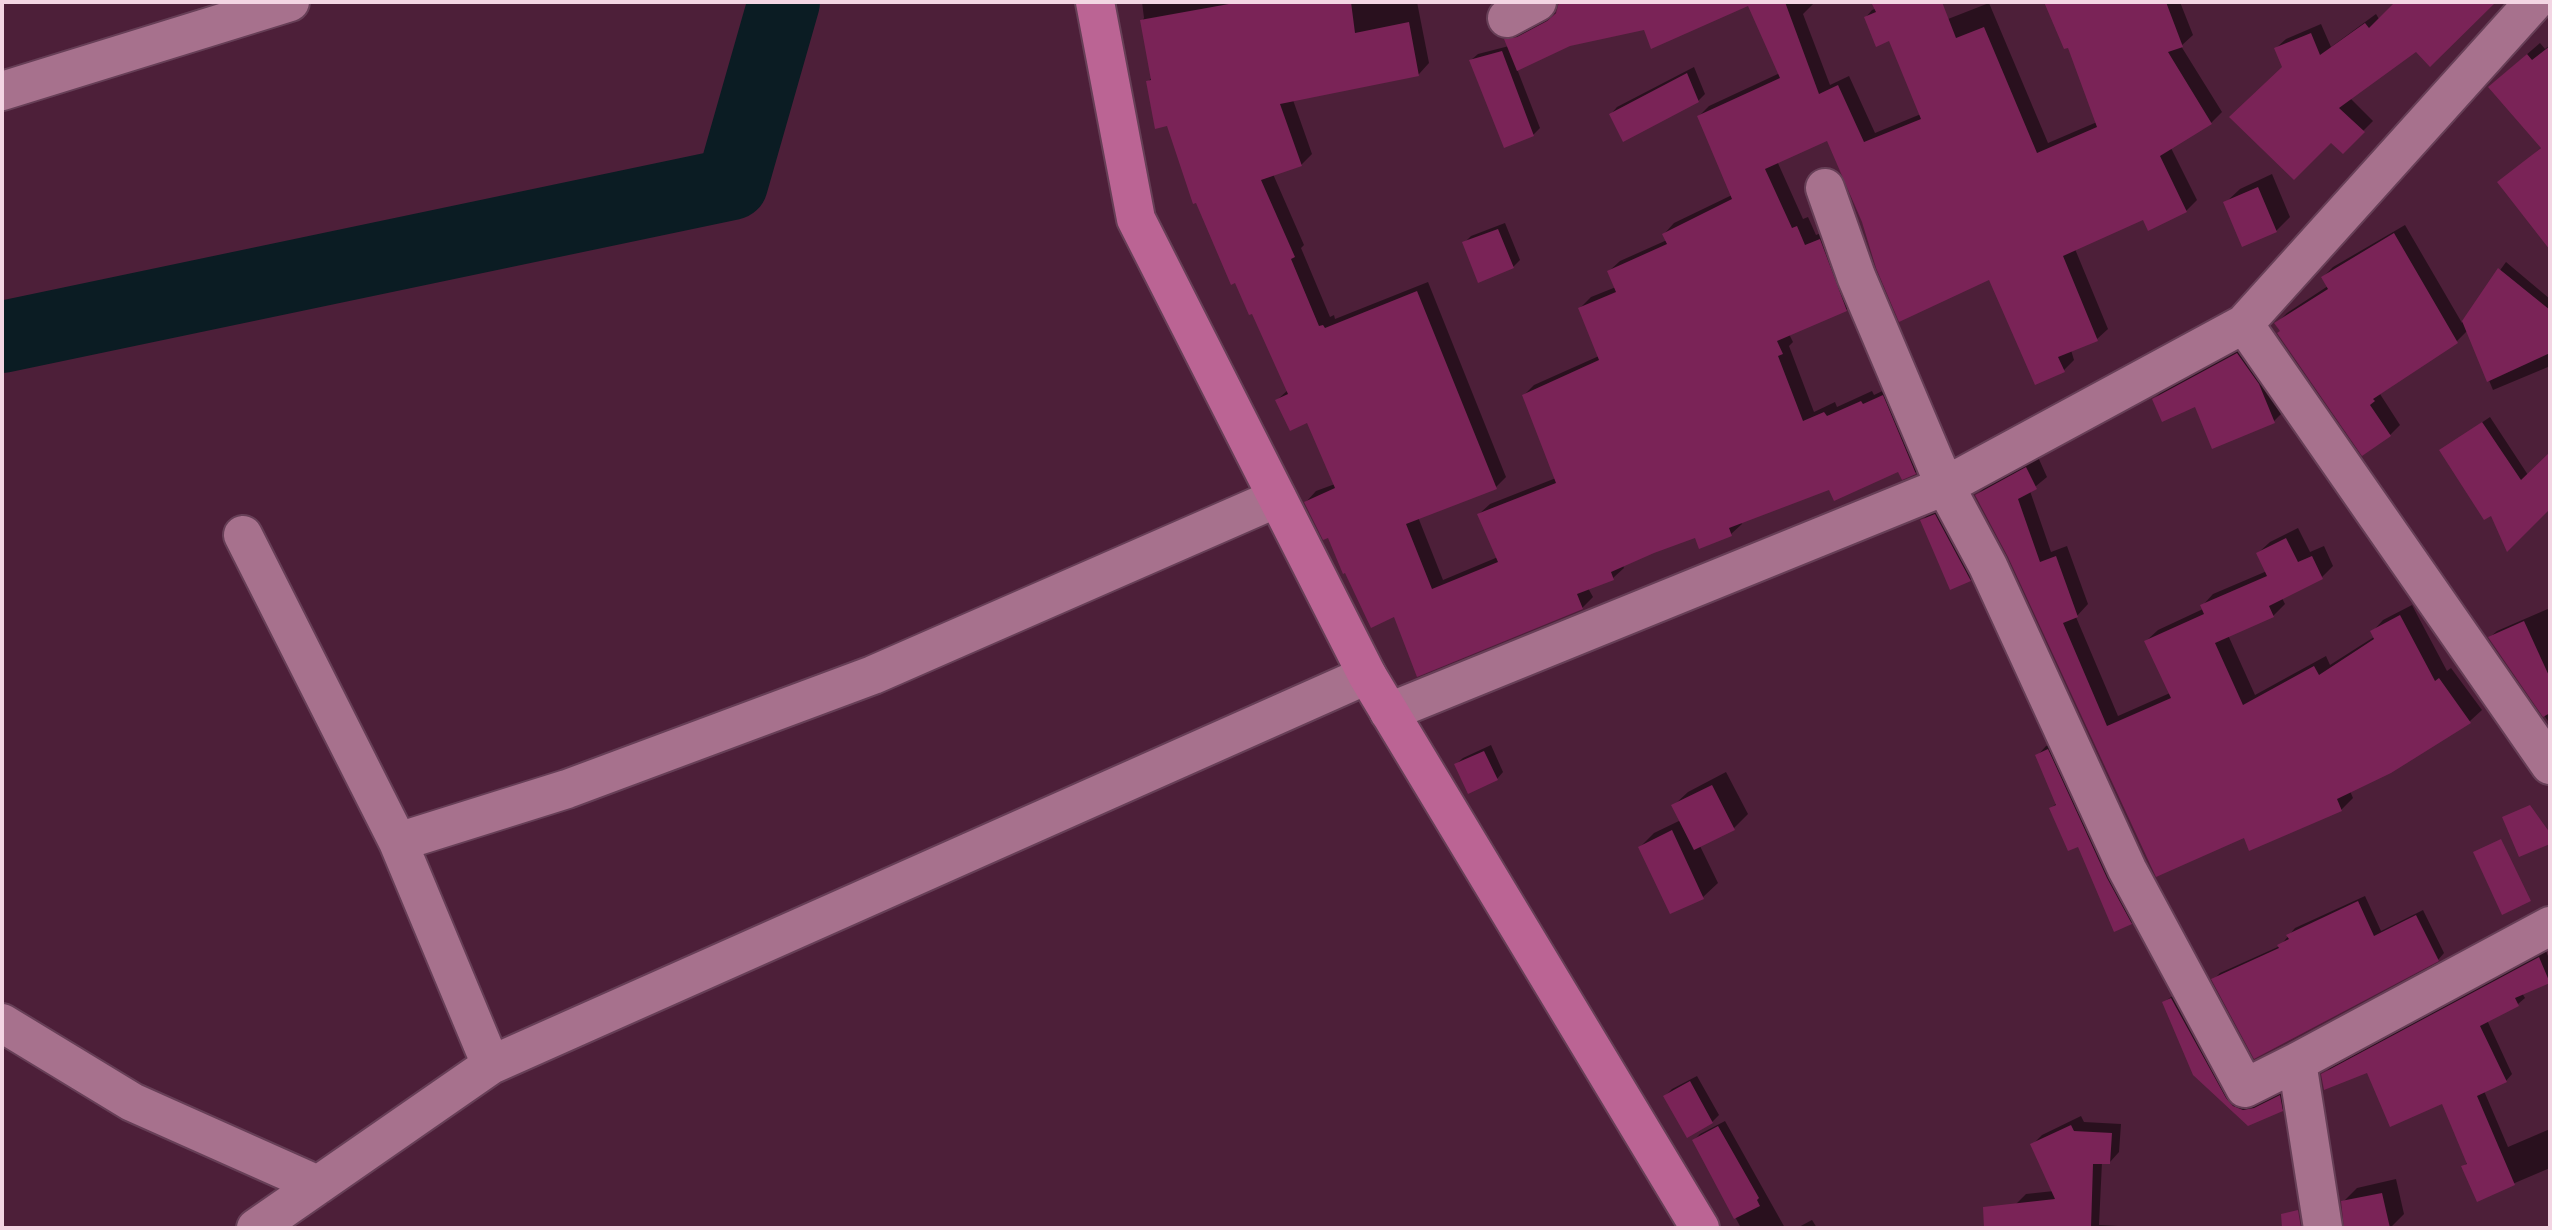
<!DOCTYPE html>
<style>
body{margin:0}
#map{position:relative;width:2552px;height:1230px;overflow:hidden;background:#4d1f39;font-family:Raleway,sans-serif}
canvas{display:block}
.frame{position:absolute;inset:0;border:4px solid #f3d5e3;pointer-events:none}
</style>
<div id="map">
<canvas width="2552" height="1230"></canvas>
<div class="frame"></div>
</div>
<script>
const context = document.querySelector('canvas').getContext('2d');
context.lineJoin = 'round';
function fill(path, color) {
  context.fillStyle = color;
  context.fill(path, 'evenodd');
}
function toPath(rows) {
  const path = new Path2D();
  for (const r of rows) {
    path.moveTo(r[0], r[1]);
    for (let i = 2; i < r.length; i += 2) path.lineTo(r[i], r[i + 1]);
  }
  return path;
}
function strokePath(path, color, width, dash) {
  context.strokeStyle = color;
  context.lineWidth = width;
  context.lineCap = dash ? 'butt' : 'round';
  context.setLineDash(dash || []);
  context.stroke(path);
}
fill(toPath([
 [1142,2,1417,2,1429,63,1419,74,1293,100,1312,154,1301,165,1273,174,1304,245,1301,248,1330,317,1334,315,1335,319,1428,282,1506,477,1496,487,1418,517,1443,580,1498,557,1479,514,1490,504,1556,478,1524,395,1534,385,1599,356,1580,308,1591,297,1616,287,1609,271,1620,261,1667,240,1664,234,1674,223,1732,195,1699,116,1709,106,1780,73,1748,2,1815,2,1803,14,1830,85,1849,76,1875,133,1921,114,1894,47,1909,31,1877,45,1866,17,1872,10,1894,2,1910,2,1919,23,1907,35,1989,3,2048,143,2097,122,2069,45,2065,47,2050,13,2063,2,2180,2,2193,35,2181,46,2222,112,2211,123,2171,148,2197,200,2186,211,2149,229,2144,218,2075,249,2108,329,2097,339,2071,350,2074,360,2064,370,2036,382,1990,278,1900,320,1878,267,1864,221,1828,138,1777,161,1803,219,1808,217,1816,235,1830,230,1857,299,1846,310,1789,334,1793,342,1789,346,1814,412,1835,402,1837,407,1872,391,1874,395,1893,386,1926,462,1915,473,1903,478,1899,469,1835,498,1830,487,1741,522,1742,524,1731,534,1700,546,1696,536,1653,551,1623,565,1624,568,1613,578,1588,588,1593,597,1582,608,1418,675,1395,614,1372,625,1329,536,1324,538,1306,502,1316,491,1335,484,1308,421,1291,429,1277,400,1288,390,1252,311,1250,313,1236,281,1232,283,1197,200,1194,201,1168,124,1156,127,1148,82,1152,77,1142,21,1144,18],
 [1561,2,1744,2,1737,8,1569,44,1517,69,1540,128,1533,135,1471,60,1478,54,1509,46,1506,40,1517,29,1529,27,1557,12],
 [2397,2,2493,2,2430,64,2416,50,2350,98,2373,121,2343,151,2284,67,2276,48,2286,39,2321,24,2331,47,2376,14,2379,19],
 [2540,43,2545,49,2550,45,2549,246,2499,183,2542,147,2503,75],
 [1694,67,1705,94,1698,101,1611,114,1617,107],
 [2272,174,2290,217,2276,231,2225,203,2240,189],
 [1505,223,1520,260,1513,267,1464,243,1471,236],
 [2405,225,2462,323,2506,262,2550,299,2550,368,2548,367,2493,390,2468,330,2456,342,2380,394,2400,425,2390,435,2282,331,2277,323,2287,313,2328,286,2323,277,2333,267],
 [2251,341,2287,408,2274,421,2213,447,2196,404,2154,399,2167,386],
 [2490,417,2528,475,2544,460,2550,466,2550,507,2508,549,2492,513,2441,450],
 [2038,457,2047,477,2030,491,2051,552,2067,546,2088,604,2076,617,2118,716,2170,693,2146,641,2158,630,2203,609,2202,606,2213,594,2267,571,2258,553,2270,542,2298,528,2310,552,2324,546,2333,566,2322,577,2282,598,2285,604,2273,616,2228,635,2255,695,2326,656,2330,665,2374,637,2372,632,2383,620,2412,605,2447,671,2451,668,2482,710,2470,721,2390,771,2350,791,2353,798,2341,810,2244,836,2157,874,2009,556,1977,495,1988,484],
 [1942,508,1977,573,1970,580,1922,520,1929,514],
 [2550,608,2550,724,2490,637,2497,631],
 [2058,741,2140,914,2131,923,2079,845,2051,808,2057,803,2037,756,2046,746],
 [1491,745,1503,772,1497,779,1456,764,1463,758],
 [1726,772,1748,814,1734,828,1700,846,1718,883,1703,897,1671,912,1640,847,1654,833,1681,820,1673,806,1688,792],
 [2365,896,2381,931,2423,910,2444,953,2438,960,2213,980,2220,973,2280,946,2295,928],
 [2546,951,2550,961,2550,980,2522,993,2525,998,2518,1004,2487,1020,2512,1074,2506,1081,2484,1091,2508,1147,2550,1129,2550,1168,2477,1199,2463,1167,2468,1162,2442,1102,2368,1071,2323,1075,2330,1068],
 [2178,992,2251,1104,2263,1102,2286,1090,2289,1103,2282,1110,2248,1124,2195,1074,2164,1002],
 [1697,1076,1719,1115,1712,1122,1665,1096,1672,1089],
 [2081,1116,2084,1122,2121,1124,2119,1152,2110,1162,2102,1162,2099,1225,2118,1226,2118,1228,2019,1228,2016,1204,2026,1194,2054,1191,2032,1145,2042,1135],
 [1725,1121,1785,1228,1741,1228,1694,1140,1700,1134],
 [2396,1179,2404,1214,2390,1228,2346,1228,2343,1202,2357,1188],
 [1812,1220,1817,1228,1797,1228]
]), '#0007');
strokePath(toPath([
 [2,337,732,184,784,2]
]), '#0b1c23', 72);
fill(toPath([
 [1240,2,1351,2,1355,33,1409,22,1419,76,1280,104,1302,166,1261,180,1295,257,1291,259,1319,326,1323,325,1325,328,1417,291,1497,489,1406,524,1432,589,1498,562,1477,514,1556,483,1522,395,1599,360,1578,308,1616,292,1607,271,1667,244,1662,234,1732,199,1697,116,1780,78,1748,6,1651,49,1644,30,1570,46,1517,71,1504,39,1517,37,1547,21,1556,13,1559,2,1785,2,1819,94,1838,85,1864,142,1921,119,1889,41,1876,47,1864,17,1876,12,1871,2,1942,2,1956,38,1984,27,2037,153,2097,127,2068,48,2064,49,2044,2,2166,2,2183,47,2168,52,2212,124,2160,156,2187,212,2148,231,2143,220,2063,256,2098,341,2058,357,2065,372,2035,385,1989,280,1899,322,1876,268,1862,222,1827,141,1765,169,1792,228,1797,226,1805,245,1820,239,1847,311,1777,341,1783,354,1778,356,1803,421,1824,412,1827,416,1861,401,1863,404,1883,395,1916,474,1902,480,1898,472,1834,501,1829,490,1729,528,1732,536,1699,549,1695,538,1654,553,1611,572,1614,580,1577,594,1583,609,1417,677,1394,617,1371,628,1345,573,1343,574,1328,538,1323,540,1304,502,1335,488,1307,423,1290,431,1275,400,1288,394,1252,314,1249,315,1235,283,1231,285,1196,203,1193,204,1167,126,1155,129,1146,81,1151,80,1140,20],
 [2395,2,2496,2,2430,67,2416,52,2339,108,2365,132,2343,154,2331,143,2294,180,2229,117,2282,67,2274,48,2311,33,2320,55,2365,23,2369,28],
 [2550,46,2550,250,2497,182,2541,148,2488,87,2527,54,2532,60],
 [1502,51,1534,136,1504,148,1469,60],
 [1687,73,1699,102,1623,142,1609,114],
 [2258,187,2277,232,2242,247,2223,202],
 [1498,229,1514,268,1478,283,1462,242],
 [2394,233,2458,343,2373,399,2375,401,2370,405,2391,436,2362,456,2277,333,2280,331,2274,323,2328,289,2321,277],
 [2498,268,2550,310,2550,353,2487,382,2462,321],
 [2237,353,2259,384,2275,423,2212,449,2195,407,2162,422,2152,399],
 [2482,422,2521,480,2550,452,2550,509,2507,552,2491,516,2484,520,2439,450],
 [2026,467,2037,489,2018,499,2040,562,2056,556,2078,617,2063,623,2107,726,2171,698,2144,641,2204,614,2200,605,2267,576,2256,553,2286,538,2298,562,2312,556,2323,579,2269,606,2274,617,2215,643,2243,705,2314,666,2319,675,2374,639,2370,631,2400,615,2435,681,2439,678,2471,723,2391,773,2337,799,2342,811,2249,851,2244,838,2156,877,2008,557,1975,495],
 [1935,514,1971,581,1950,590,1920,520],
 [2524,621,2550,678,2550,713,2543,717,2488,637],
 [2048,749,2107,878,2132,924,2114,932,2078,847,2068,851,2049,808,2056,805,2035,755],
 [1484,751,1498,780,1468,794,1454,764],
 [1712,785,1735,830,1694,850,1671,805],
 [2530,805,2550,833,2550,844,2519,857,2502,817],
 [1672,830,1704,899,1670,914,1638,847],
 [2501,839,2531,901,2502,915,2473,852],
 [2358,901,2374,936,2416,915,2439,961,2254,1059,2211,979,2279,948,2277,945,2289,939,2286,935],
 [2539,957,2550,983,2515,998,2519,1006,2480,1026,2507,1082,2477,1096,2515,1185,2477,1202,2461,1166,2467,1164,2442,1104,2390,1127,2367,1073,2324,1090,2321,1074],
 [2171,998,2226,1098,2233,1106,2243,1110,2254,1108,2280,1095,2283,1111,2248,1126,2193,1075,2162,1002],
 [1690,1081,1713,1123,1687,1138,1663,1096],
 [2071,1125,2074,1131,2112,1133,2110,1164,2093,1164,2091,1228,1984,1228,1983,1207,2055,1199,2030,1144],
 [1718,1126,1759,1198,1757,1200,1760,1206,1734,1219,1692,1140],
 [2382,1193,2390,1228,2344,1228,2341,1201],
 [2298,1210,2301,1228,2282,1228,2281,1214]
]), '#7a2357');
const minor = toPath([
 [1507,18,1537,2],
 [2,91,290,2],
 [1825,188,1856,276,1945,486,1988,566,2127,869,2245,1088,2297,1062,2550,926],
 [2244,324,2550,765],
 [243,535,398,842,491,1065],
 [1389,712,1945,486,2244,324,2534,2],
 [398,842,567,789,873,675,1277,498],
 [2,1023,132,1102,318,1185],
 [2297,1062,2323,1228],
 [256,1228,491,1065,1367,675]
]);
const major = toPath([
 [1095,2,1136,219,1367,675,1700,1228]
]);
strokePath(minor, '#673f57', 42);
strokePath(major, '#673f57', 42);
strokePath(minor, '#a7718d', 38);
strokePath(major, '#bb6494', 38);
</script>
